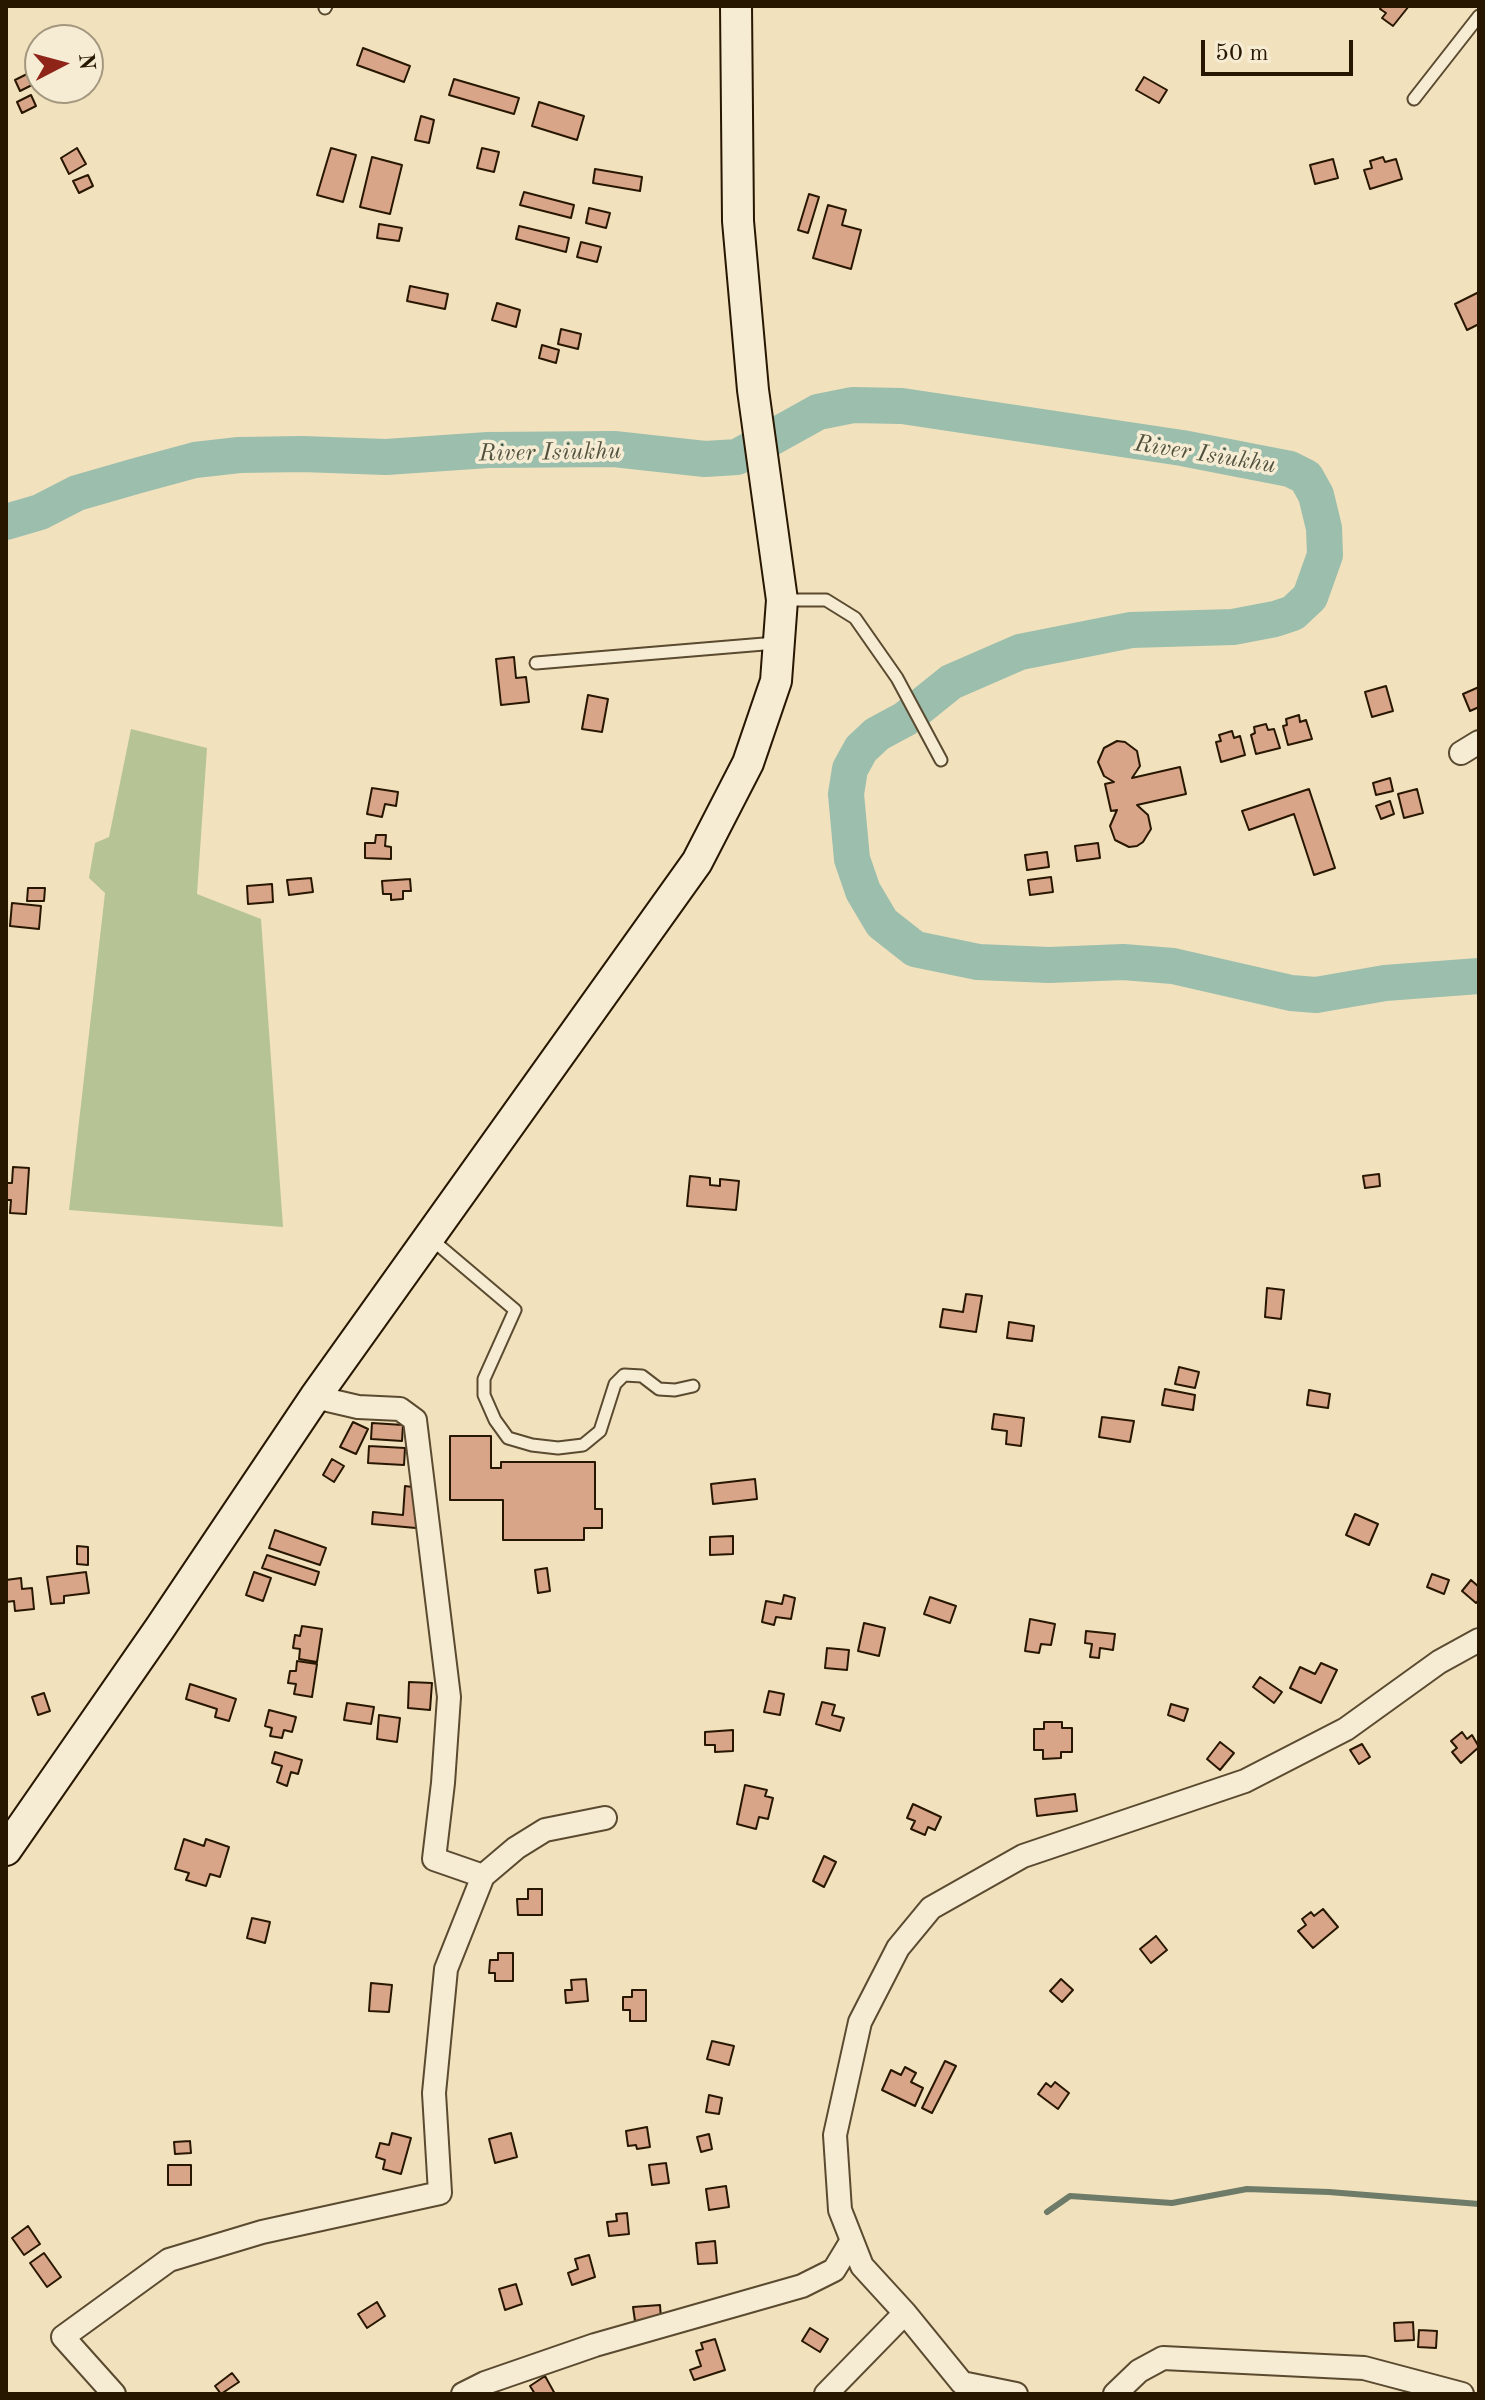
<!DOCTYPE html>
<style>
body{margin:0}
#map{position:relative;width:1485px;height:2400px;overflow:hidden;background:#f1e1bd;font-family:"Old Standard TT",serif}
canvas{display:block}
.frame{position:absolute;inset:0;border:8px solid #281700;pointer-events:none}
.north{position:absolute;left:24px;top:24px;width:80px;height:80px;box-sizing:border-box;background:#f6ecd4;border:2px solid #a4977f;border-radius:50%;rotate:84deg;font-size:22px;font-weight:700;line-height:32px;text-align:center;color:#281700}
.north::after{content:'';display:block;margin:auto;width:28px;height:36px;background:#8f2418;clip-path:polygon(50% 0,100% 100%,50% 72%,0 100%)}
.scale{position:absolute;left:1201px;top:40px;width:152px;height:36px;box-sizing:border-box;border:4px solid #281700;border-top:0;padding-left:10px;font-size:24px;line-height:28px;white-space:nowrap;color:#281700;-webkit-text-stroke:6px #f6ecd4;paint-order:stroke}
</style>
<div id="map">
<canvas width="1485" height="2400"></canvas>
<div class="frame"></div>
<div class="north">N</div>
<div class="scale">50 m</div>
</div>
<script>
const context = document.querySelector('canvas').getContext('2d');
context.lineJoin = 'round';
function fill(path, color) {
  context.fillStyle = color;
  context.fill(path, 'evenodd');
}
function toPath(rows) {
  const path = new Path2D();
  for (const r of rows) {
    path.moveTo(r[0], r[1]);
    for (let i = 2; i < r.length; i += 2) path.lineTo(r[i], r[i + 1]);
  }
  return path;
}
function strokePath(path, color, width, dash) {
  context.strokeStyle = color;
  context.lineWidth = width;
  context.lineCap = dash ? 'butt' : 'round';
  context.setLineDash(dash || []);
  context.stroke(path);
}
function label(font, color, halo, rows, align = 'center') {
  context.font = font + ' "Old Standard TT",serif';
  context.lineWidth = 7;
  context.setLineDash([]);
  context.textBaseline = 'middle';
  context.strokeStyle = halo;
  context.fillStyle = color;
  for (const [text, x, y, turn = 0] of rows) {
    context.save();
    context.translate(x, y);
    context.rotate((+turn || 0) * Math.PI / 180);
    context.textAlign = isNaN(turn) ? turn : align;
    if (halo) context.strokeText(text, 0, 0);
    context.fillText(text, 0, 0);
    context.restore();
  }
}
fill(toPath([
 [131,729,207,748,197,894,261,919,283,1227,69,1210,105,893,89,878,95,843,109,837]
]), '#b6c394');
strokePath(toPath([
 [1047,2212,1070,2196,1172,2203,1247,2189,1329,2192,1479,2204]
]), '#6d7b68', 6);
strokePath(toPath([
 [6,522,40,512,77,493,136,476,195,460,239,455,302,454,386,457,488,450,614,449,705,459,737,457,818,412,853,405,902,406,1182,448,1290,469,1306,477,1316,495,1324,528,1325,555,1310,597,1293,613,1275,619,1233,627,1131,630,1020,652,951,682,905,719,877,734,861,749,850,769,846,794,852,859,863,891,882,923,915,949,978,962,1049,965,1123,962,1173,966,1291,993,1316,995,1385,983,1479,976]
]), '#9bbead', 36);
const building = toPath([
 [1382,6,1409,6,1393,26,1382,18,1386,13,1380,9,1382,6],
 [363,48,410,66,404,82,357,65,363,48],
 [29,73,34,84,20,91,15,80,29,73],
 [1144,77,1167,90,1159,103,1136,90,1144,77],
 [454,79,519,98,514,114,449,95,454,79],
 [31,95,36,106,22,113,17,102,31,95],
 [539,102,584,116,577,140,532,126,539,102],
 [421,116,434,120,429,143,415,140,421,116],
 [77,148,86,164,69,174,61,158,77,148],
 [331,148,356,155,343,202,317,195,331,148],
 [482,148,499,152,494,172,477,168,482,148],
 [372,157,402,165,390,214,360,207,372,157],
 [1383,157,1385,162,1396,159,1402,179,1370,189,1364,170,1372,168,1370,161,1383,157],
 [1333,159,1338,178,1315,184,1310,165,1333,159],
 [595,169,642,177,640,191,593,183,595,169],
 [88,175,93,186,79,193,73,181,88,175],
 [524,192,574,205,571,218,520,205,524,192],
 [809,194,819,197,808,233,798,230,809,194],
 [828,205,846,210,842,225,861,230,851,269,813,258,828,205],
 [589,208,610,213,606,228,586,223,589,208],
 [379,224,402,228,399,241,377,238,379,224],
 [519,226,569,238,566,252,516,239,519,226],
 [581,242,601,247,597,262,577,257,581,242],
 [410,286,448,294,445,309,407,301,410,286],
 [1479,292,1479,324,1467,330,1455,304,1479,292],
 [497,303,520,310,516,327,492,320,497,303],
 [561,329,581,334,578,349,558,344,561,329],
 [542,345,559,350,556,363,539,358,542,345],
 [514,657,516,678,526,677,529,702,501,705,496,659,514,657],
 [1386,686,1393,711,1372,717,1365,692,1386,686],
 [1479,687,1479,707,1470,711,1463,694,1479,687],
 [588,695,608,699,602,732,582,729,588,695],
 [1299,715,1300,722,1306,720,1312,739,1288,745,1283,726,1287,725,1286,719,1299,715],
 [1266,724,1268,730,1274,729,1280,748,1256,754,1251,735,1255,733,1254,727,1266,724],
 [1232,731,1234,738,1240,736,1245,755,1221,762,1216,742,1221,741,1219,735,1232,731],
 [1117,741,1125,742,1137,751,1140,766,1132,778,1180,767,1186,794,1137,805,1148,815,1151,829,1143,842,1137,846,1129,847,1115,840,1110,826,1117,810,1111,811,1105,784,1114,782,1104,776,1098,762,1104,748,1117,741],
 [1390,778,1393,791,1376,795,1373,783,1390,778],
 [372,788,398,792,396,806,385,804,382,817,367,814,372,788],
 [1309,789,1335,868,1314,875,1294,814,1249,830,1242,811,1309,789],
 [1417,789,1423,813,1404,818,1398,794,1417,789],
 [1390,801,1394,814,1381,819,1376,806,1390,801],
 [376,835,386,835,385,846,391,847,391,859,365,858,365,843,375,843,376,835],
 [1098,843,1100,858,1077,861,1075,846,1098,843],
 [1047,852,1049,867,1027,870,1025,855,1047,852],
 [1051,877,1053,892,1030,895,1028,880,1051,877],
 [311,878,313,892,289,895,287,880,311,878],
 [410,879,411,891,403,891,403,899,391,900,391,894,383,894,382,881,410,879],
 [272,884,273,902,248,904,247,886,272,884],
 [28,888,45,888,44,901,27,901,28,888],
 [12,903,41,906,39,929,10,926,12,903],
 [13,1167,29,1168,26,1214,10,1213,11,1200,6,1200,6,1183,12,1183,13,1167],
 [1379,1174,1380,1186,1365,1188,1363,1176,1379,1174],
 [690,1176,710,1178,710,1185,720,1186,720,1179,739,1181,736,1210,687,1206,690,1176],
 [1267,1288,1284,1290,1281,1319,1265,1317,1267,1288],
 [966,1294,982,1296,976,1332,940,1327,943,1309,963,1312,966,1294],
 [1009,1322,1034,1326,1032,1341,1007,1338,1009,1322],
 [1179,1367,1199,1372,1195,1388,1175,1384,1179,1367],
 [1165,1389,1195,1395,1193,1410,1162,1405,1165,1389],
 [1309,1390,1330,1394,1328,1408,1307,1405,1309,1390],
 [994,1414,1024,1418,1021,1446,1006,1444,1007,1431,992,1429,994,1414],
 [1102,1417,1134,1421,1130,1442,1099,1437,1102,1417],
 [353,1422,368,1429,356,1454,340,1447,353,1422],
 [372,1423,403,1425,402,1441,371,1439,372,1423],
 [450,1436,491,1436,491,1468,501,1468,501,1462,595,1462,595,1509,602,1509,602,1528,584,1528,584,1540,503,1540,503,1500,450,1500,450,1436],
 [369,1446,405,1448,404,1465,368,1463,369,1446],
 [332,1459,344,1466,334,1482,323,1475,332,1459],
 [755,1479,757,1499,713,1504,711,1484,755,1479],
 [405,1486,420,1488,416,1528,372,1524,373,1512,403,1515,405,1486],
 [1355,1514,1378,1524,1369,1545,1346,1535,1355,1514],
 [275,1530,326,1548,320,1565,269,1548,275,1530],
 [733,1536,733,1554,710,1555,710,1537,733,1536],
 [77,1546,88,1547,88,1565,77,1564,77,1546],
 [267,1555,319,1572,315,1585,262,1568,267,1555],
 [547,1568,550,1591,538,1593,535,1570,547,1568],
 [86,1572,89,1593,64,1596,64,1603,51,1604,47,1577,86,1572],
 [254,1572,271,1578,263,1601,246,1595,254,1572],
 [1432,1574,1449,1580,1444,1594,1427,1587,1432,1574],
 [21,1578,22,1589,32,1588,34,1609,15,1611,14,1601,6,1602,6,1580,21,1578],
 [1471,1580,1479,1587,1479,1600,1476,1603,1462,1591,1471,1580],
 [784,1595,795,1598,791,1619,776,1617,774,1625,762,1622,766,1601,782,1604,784,1595],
 [930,1597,956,1606,950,1623,924,1614,930,1597],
 [1030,1619,1055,1624,1051,1645,1041,1644,1039,1653,1025,1651,1030,1619],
 [864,1623,885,1628,879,1656,858,1651,864,1623],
 [302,1626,322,1629,317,1662,299,1659,300,1649,293,1648,295,1635,300,1636,302,1626],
 [1086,1631,1115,1634,1113,1650,1100,1648,1099,1658,1090,1657,1092,1644,1085,1643,1086,1631],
 [827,1648,849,1650,847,1670,825,1668,827,1648],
 [297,1661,317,1664,312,1697,294,1694,296,1684,288,1683,290,1671,296,1671,297,1661],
 [1321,1663,1337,1670,1321,1703,1290,1688,1300,1667,1315,1674,1321,1663],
 [1260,1677,1282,1692,1274,1703,1253,1687,1260,1677],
 [409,1682,432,1683,430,1710,408,1708,409,1682],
 [190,1684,236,1699,229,1721,215,1717,217,1709,186,1699,190,1684],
 [769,1691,784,1694,780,1715,764,1712,769,1691],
 [44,1693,50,1711,38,1715,32,1697,44,1693],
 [822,1702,835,1705,832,1715,844,1718,840,1731,816,1724,822,1702],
 [347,1703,374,1707,371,1724,344,1720,347,1703],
 [1171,1704,1188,1709,1184,1721,1168,1715,1171,1704],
 [269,1710,296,1717,292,1732,284,1730,282,1738,270,1736,272,1728,265,1726,269,1710],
 [379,1715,400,1718,397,1742,377,1739,379,1715],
 [1044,1722,1062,1722,1062,1728,1072,1728,1072,1752,1061,1752,1061,1758,1043,1759,1043,1750,1034,1750,1034,1729,1044,1729,1044,1722],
 [733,1730,733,1751,715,1752,715,1745,705,1745,705,1732,733,1730],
 [1462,1732,1467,1739,1472,1735,1479,1747,1461,1763,1452,1752,1457,1748,1451,1741,1462,1732],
 [1220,1742,1234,1753,1220,1770,1207,1759,1220,1742],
 [1362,1744,1370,1757,1359,1764,1350,1750,1362,1744],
 [275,1752,302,1760,298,1774,291,1772,287,1786,277,1782,282,1766,272,1763,275,1752],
 [745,1785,767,1790,765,1796,773,1798,768,1819,759,1817,756,1829,737,1824,745,1785],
 [1075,1794,1077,1811,1037,1816,1035,1799,1075,1794],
 [913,1804,941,1817,935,1830,928,1827,925,1835,911,1829,915,1821,907,1818,913,1804],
 [184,1839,204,1846,206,1839,229,1847,220,1877,210,1874,206,1886,186,1880,189,1873,175,1869,184,1839],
 [824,1856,836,1862,824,1887,813,1881,824,1856],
 [528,1889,542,1889,542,1915,518,1915,517,1899,528,1899,528,1889],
 [1323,1909,1338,1927,1313,1948,1298,1931,1306,1925,1302,1919,1311,1912,1314,1916,1323,1909],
 [252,1918,270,1922,265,1943,247,1938,252,1918],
 [1156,1936,1167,1950,1151,1963,1140,1949,1156,1936],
 [498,1953,513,1953,513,1981,495,1981,495,1973,489,1973,490,1960,498,1960,498,1953],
 [586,1979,588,2001,566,2003,565,1990,572,1990,571,1980,586,1979],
 [1061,1979,1073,1990,1062,2002,1050,1991,1061,1979],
 [371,1983,392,1985,389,2012,369,2011,371,1983],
 [632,1990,646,1990,646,2021,630,2021,630,2010,623,2010,623,1997,632,1997,632,1990],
 [712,2041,734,2046,729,2065,707,2059,712,2041],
 [945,2061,956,2066,932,2113,922,2108,945,2061],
 [905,2067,916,2073,911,2082,923,2088,915,2106,882,2090,891,2070,901,2075,905,2067],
 [1055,2082,1069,2093,1058,2109,1038,2094,1046,2083,1051,2087,1055,2082],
 [709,2095,722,2098,719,2114,706,2112,709,2095],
 [647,2127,650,2147,637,2149,636,2145,628,2146,626,2131,647,2127],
 [392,2133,411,2138,401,2174,383,2169,385,2160,376,2157,380,2143,389,2145,392,2133],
 [511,2133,517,2157,495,2163,489,2139,511,2133],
 [709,2134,712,2149,701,2152,697,2137,709,2134],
 [190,2141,191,2153,175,2154,174,2142,190,2141],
 [666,2163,669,2183,652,2185,649,2165,666,2163],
 [168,2165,191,2165,191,2185,168,2185,168,2165],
 [726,2186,729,2207,709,2210,706,2189,726,2186],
 [627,2213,629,2234,609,2236,607,2222,617,2221,616,2214,627,2213],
 [28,2226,40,2244,24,2255,12,2238,28,2226],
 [715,2241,717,2263,698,2264,696,2243,715,2241],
 [44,2253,61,2277,47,2287,30,2263,44,2253],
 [589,2255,595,2277,572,2285,568,2273,578,2269,575,2259,589,2255],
 [516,2284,522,2304,505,2310,499,2289,516,2284],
 [377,2302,385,2316,367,2328,358,2314,377,2302],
 [660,2305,661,2319,635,2321,633,2307,660,2305],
 [1413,2322,1414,2340,1395,2341,1394,2323,1413,2322],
 [810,2328,828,2339,820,2352,802,2341,810,2328],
 [1419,2330,1437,2331,1436,2348,1418,2347,1419,2330],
 [715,2339,725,2370,694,2380,690,2370,701,2366,696,2351,703,2349,701,2343,715,2339],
 [232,2373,239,2382,221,2394,215,2386,232,2373],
 [545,2376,555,2394,535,2394,530,2386,545,2376]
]);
fill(building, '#d9a588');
strokePath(building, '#281700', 2);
const lane = toPath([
 [325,8,326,6],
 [1414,99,1479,16],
 [783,600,826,600,855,618,897,678,941,760],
 [536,663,776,643],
 [430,1238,515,1310,484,1379,484,1395,495,1420,508,1438,532,1445,558,1448,583,1445,600,1431,615,1384,624,1375,642,1376,659,1389,675,1390,693,1386]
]);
const street = toPath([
 [1461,753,1479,742],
 [315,1397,358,1407,400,1409,415,1420,449,1697,443,1783,434,1859,483,1876],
 [114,2394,63,2337,169,2260,262,2232,440,2193,434,2093,446,1969,483,1876,516,1848,545,1830,605,1818],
 [463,2394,485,2383,595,2345,802,2286,834,2270,851,2242],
 [826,2394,905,2313],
 [1016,2394,962,2383,905,2313,862,2266,840,2210,835,2135,860,2022,898,1948,931,1908,1023,1856,1245,1781,1346,1729,1439,1662,1479,1640],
 [1115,2394,1139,2371,1163,2358,1364,2368,1462,2394]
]);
const secondary = toPath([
 [6,1850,160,1628,315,1397,697,862,748,763,776,681,782,600,753,390,738,221,736,6]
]);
strokePath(lane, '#5a4a2f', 15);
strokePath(street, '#5a4a2f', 26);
strokePath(secondary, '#281700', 34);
strokePath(lane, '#f6ecd4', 11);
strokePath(street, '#f6ecd4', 22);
strokePath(secondary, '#f6ecd4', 30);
label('italic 24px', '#50513d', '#f6ecd4', [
 ["River Isiukhu",550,453,-1],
 ["River Isiukhu",1205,455,9]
]);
</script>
